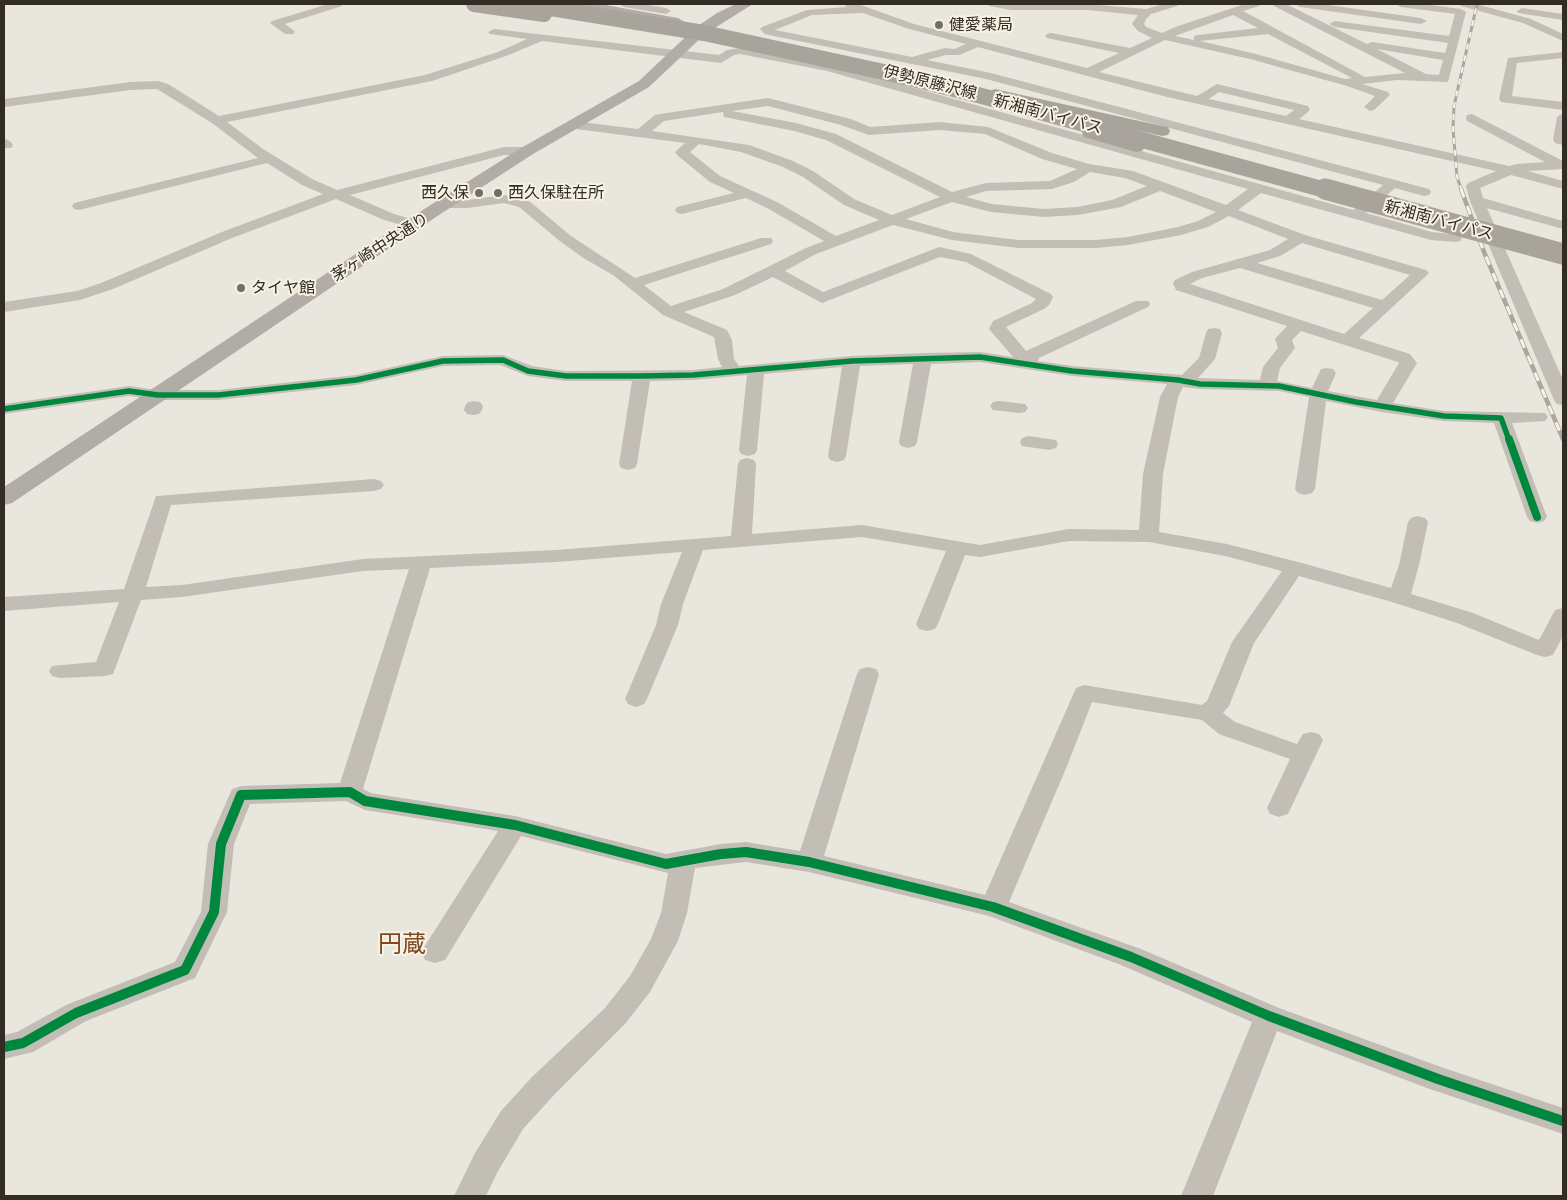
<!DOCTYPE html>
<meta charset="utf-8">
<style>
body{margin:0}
#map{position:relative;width:1567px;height:1200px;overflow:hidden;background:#e9e6dd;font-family:"Exo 2",sans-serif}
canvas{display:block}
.frame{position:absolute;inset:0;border:5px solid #322c25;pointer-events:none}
</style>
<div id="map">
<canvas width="1567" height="1200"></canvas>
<div class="frame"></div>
</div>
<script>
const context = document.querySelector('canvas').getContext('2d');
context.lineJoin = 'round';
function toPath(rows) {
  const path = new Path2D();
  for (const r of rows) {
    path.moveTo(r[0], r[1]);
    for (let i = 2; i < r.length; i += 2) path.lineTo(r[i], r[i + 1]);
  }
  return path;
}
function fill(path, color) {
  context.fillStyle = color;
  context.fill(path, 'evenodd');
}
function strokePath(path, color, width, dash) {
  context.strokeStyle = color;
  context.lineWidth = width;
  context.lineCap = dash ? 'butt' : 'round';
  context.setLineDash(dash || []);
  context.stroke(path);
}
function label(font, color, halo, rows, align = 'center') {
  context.font = font + ' "Exo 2","Noto Sans JP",sans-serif';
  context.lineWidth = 4;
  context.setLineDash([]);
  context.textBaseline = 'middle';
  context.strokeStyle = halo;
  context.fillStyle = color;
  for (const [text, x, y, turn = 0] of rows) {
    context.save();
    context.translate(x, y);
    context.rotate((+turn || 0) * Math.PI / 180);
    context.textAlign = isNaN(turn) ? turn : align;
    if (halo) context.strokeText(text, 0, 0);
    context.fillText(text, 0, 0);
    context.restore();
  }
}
fill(toPath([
 [328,4,343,4,342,6,285,24,293,30,295,32,293,34,285,34,270,23,272,21,328,4],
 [619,4,642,4,666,8,671,11,666,14,624,7,619,4],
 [843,4,858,4,914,24,1087,68,1119,53,1047,38,1045,36,1047,34,1051,33,1130,48,1152,38,1138,31,1132,24,1138,15,1087,10,1011,10,989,6,988,4,1087,4,1146,9,1163,4,1178,4,1177,6,1151,14,1146,19,1144,24,1146,27,1162,33,1178,26,1245,4,1260,4,1259,6,1243,11,1365,77,1405,73,1274,6,1273,4,1286,4,1367,44,1372,42,1445,53,1448,43,1335,27,1329,24,1335,21,1449,36,1455,14,1401,7,1396,4,1423,4,1461,9,1466,12,1448,82,1397,80,1362,84,1388,92,1390,95,1374,110,1370,111,1364,107,1375,96,1347,86,1250,59,1165,40,1099,72,1197,96,1217,84,1308,106,1310,109,1308,112,1299,119,1509,166,1517,164,1545,162,1467,121,1466,118,1467,115,1472,114,1563,161,1563,169,1528,171,1563,181,1563,189,1511,175,1480,188,1483,198,1563,221,1563,229,1487,208,1563,380,1563,405,1557,404,1554,400,1470,201,1466,186,1468,183,1496,171,1167,97,978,47,959,55,946,55,927,60,991,73,1429,189,1431,192,1429,195,1424,196,1395,188,1366,213,1432,232,1460,235,1462,238,1460,241,1455,242,1431,240,1261,193,1238,210,1305,235,1426,270,1429,273,1426,276,1359,338,1410,354,1417,363,1393,403,1444,411,1545,413,1548,417,1545,421,1512,423,1547,517,1544,521,1537,523,1530,521,1527,517,1494,423,1444,421,1382,412,1326,401,1315,489,1312,493,1305,495,1298,493,1295,489,1309,397,1279,391,1200,389,1183,387,1178,397,1163,474,1159,532,1227,544,1302,563,1391,588,1399,565,1408,522,1411,518,1418,516,1425,518,1428,522,1419,565,1411,594,1473,613,1539,640,1555,610,1563,608,1563,636,1553,655,1545,657,1537,655,1457,623,1392,602,1299,576,1254,643,1229,706,1223,713,1235,722,1297,744,1303,734,1311,732,1319,734,1323,740,1288,814,1279,817,1270,814,1267,808,1290,759,1219,734,1202,720,1092,702,1067,766,1009,902,1141,949,1279,1008,1441,1067,1563,1108,1563,1134,1427,1088,1277,1031,1213,1196,1181,1196,1252,1022,1121,965,989,916,809,872,746,862,695,868,687,913,678,941,650,992,625,1024,554,1095,523,1129,497,1173,486,1196,454,1196,475,1153,501,1111,532,1077,605,1008,630,976,651,939,661,913,668,873,521,836,445,960,435,963,425,960,421,952,498,831,365,810,346,801,250,804,234,844,227,912,195,978,86,1021,33,1052,4,1059,4,1035,17,1032,66,1005,175,962,201,912,208,844,232,789,241,786,340,783,409,569,363,571,182,597,141,600,113,674,105,676,60,678,52,676,49,671,52,666,96,662,119,602,4,611,4,597,124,589,156,496,374,479,381,481,384,485,381,489,374,491,171,505,146,587,182,585,363,559,556,550,731,536,738,464,740,460,747,458,754,460,756,464,752,534,862,525,980,545,1069,529,1139,530,1143,474,1160,397,1167,384,1072,376,980,362,931,364,917,442,915,446,908,448,901,446,899,442,913,364,860,366,846,456,844,460,837,462,830,460,828,456,842,367,764,374,757,450,755,454,748,456,741,454,739,450,747,375,693,380,650,381,637,464,635,468,628,470,621,468,619,464,632,381,566,381,528,376,500,365,443,366,356,385,218,400,158,400,129,396,4,414,4,404,129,386,158,390,218,390,356,375,443,356,503,355,532,366,566,371,693,370,722,367,718,359,714,337,663,315,613,275,585,259,561,242,519,207,504,203,467,208,446,208,441,207,439,204,441,201,446,200,467,200,504,195,529,201,571,236,635,278,761,238,771,238,773,241,771,244,644,285,671,306,723,289,806,248,824,241,767,208,746,198,682,214,677,213,675,210,677,207,734,193,710,182,677,155,675,152,685,143,568,128,567,125,568,122,573,121,638,129,655,115,660,114,768,98,851,119,870,127,940,122,988,127,1052,153,1089,164,1133,171,1226,205,1248,189,827,71,740,54,734,55,721,63,542,41,506,56,432,81,227,122,263,149,312,179,337,190,504,147,527,147,534,151,527,155,504,155,350,195,394,214,418,221,420,224,418,227,413,228,384,220,336,199,232,238,113,289,80,300,4,312,4,302,77,291,101,283,222,232,323,194,302,185,267,163,79,210,74,209,72,206,74,203,258,158,212,123,157,89,130,90,4,107,4,99,130,82,158,81,168,84,219,116,425,75,498,52,527,39,490,34,488,32,494,29,719,55,727,50,740,48,827,64,842,56,848,60,839,67,1353,210,1383,185,986,79,769,35,765,34,760,29,762,27,807,10,847,7,843,4],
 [863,13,906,28,966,44,954,49,945,48,912,57,775,30,812,15,863,13],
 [1233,15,1258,28,1198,35,1194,36,1194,40,1175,36,1233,15],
 [1268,34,1352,78,1345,79,1256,54,1200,41,1268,34],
 [1377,49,1443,60,1439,75,1426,74,1377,49],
 [1219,92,1294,110,1286,116,1209,99,1219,92],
 [768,106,841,125,869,135,940,130,985,134,1042,159,1077,169,1050,181,986,183,952,192,836,134,796,123,732,111,768,106],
 [723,112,724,117,794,131,826,140,940,197,892,215,854,199,813,171,793,161,749,145,652,131,664,121,723,112],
 [699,144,741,152,783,167,803,177,844,205,879,220,836,236,777,202,720,176,690,152,699,144],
 [1090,172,1125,178,1147,186,1112,200,1078,207,1044,209,992,204,966,197,986,191,1052,189,1074,182,1090,172],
 [1160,191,1216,212,1198,221,1178,227,1128,237,1096,240,1018,240,953,232,906,219,952,202,991,212,1044,217,1078,215,1121,207,1160,191],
 [1229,216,1288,239,1270,250,1192,272,1175,280,1173,283,1176,290,1287,326,1275,339,1278,348,1263,367,1260,380,1198,378,1215,359,1222,333,1220,329,1214,328,1208,329,1206,333,1199,358,1182,375,1072,366,1038,361,1039,358,1148,307,1150,304,1148,301,1136,301,1026,351,1006,327,1044,309,1049,305,1053,297,1051,294,971,254,939,247,934,249,823,292,785,271,816,254,893,225,952,240,1018,248,1096,248,1128,245,1181,235,1208,227,1229,216],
 [1302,243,1410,275,1382,300,1257,263,1280,256,1302,243],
 [940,257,966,262,1036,299,1032,303,993,321,989,329,1013,357,980,352,923,353,852,356,739,366,734,359,732,340,727,330,684,312,735,295,773,277,822,303,940,257],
 [1240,268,1373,308,1344,334,1190,284,1202,278,1240,268],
 [1301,331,1398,362,1399,363,1377,400,1328,391,1336,373,1333,369,1327,368,1321,369,1312,388,1277,381,1280,368,1295,348,1292,340,1301,331],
 [862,537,946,551,916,624,919,629,927,631,935,629,938,624,965,555,980,557,1069,541,1149,542,1225,556,1282,571,1232,642,1207,701,1202,705,1084,685,1076,688,985,895,824,856,879,674,876,669,868,667,860,669,857,674,800,851,746,842,721,844,666,854,515,816,371,793,363,789,430,568,556,562,682,552,661,604,656,625,625,699,628,704,636,707,644,704,647,699,678,625,683,604,703,550,862,537],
 [1295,4,1321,4,1421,18,1427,21,1421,24,1300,7,1295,4],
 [1460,4,1476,4,1531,19,1563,34,1563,41,1523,23,1461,6,1460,4],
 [1522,8,1563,14,1563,20,1518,13,1517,11,1522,8],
 [1563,52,1563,58,1517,63,1512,96,1563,102,1563,110,1501,102,1499,99,1508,58,1563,52],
 [1563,113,1563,145,1555,143,1553,140,1557,117,1563,113],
 [4,138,11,142,13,145,11,148,4,148,4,138],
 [474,401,480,402,483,406,482,410,479,414,473,415,467,414,464,410,465,406,468,402,474,401],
 [999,401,1025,404,1028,408,1025,412,1019,413,993,410,990,406,993,402,999,401],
 [1029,436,1056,440,1058,444,1056,448,1049,450,1022,446,1020,442,1022,438,1029,436]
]), '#c2beb6');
fill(toPath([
 [573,4,600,4,678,18,685,22,678,26,580,8,573,4],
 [736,4,753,4,705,34,649,87,533,154,419,228,12,503,4,505,4,487,407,220,521,148,639,81,695,28,717,13,736,4]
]), '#b1aca5');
fill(toPath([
 [995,89,1162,126,1168,127,1170,131,1168,135,1162,136,989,97,987,94,989,91,995,89],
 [1090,128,1142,143,1145,147,1142,151,1136,152,1084,137,1082,133,1084,129,1090,128]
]), '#a8a49c');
const railFar1 = toPath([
 [1462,191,1457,177,1453,128,1454,106,1477,4]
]);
const rail = toPath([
 [1461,189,1484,252,1563,439]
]);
strokePath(railFar1, '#aaa6a0', 3);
strokePath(rail, '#aaa6a0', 4.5);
strokePath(railFar1, '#f7f2e3', 2, [6]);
strokePath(rail, '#f7f2e3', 3, [9]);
strokePath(toPath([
 [474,4,544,14],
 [526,4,704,33,884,72,978,95,1329,191]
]), '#a8a49c', 16);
strokePath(toPath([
 [1325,189,1563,254]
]), '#a8a49c', 21);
strokePath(toPath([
 [4,409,129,391,158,395,218,395,356,380,443,361,503,360,528,371,566,376,642,376,693,375,852,361,980,357,1072,371,1178,380,1200,384,1279,386,1356,402,1444,416,1501,418,1509,440]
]), '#00873e', 5.5);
strokePath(toPath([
 [1509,439,1537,517]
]), '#00873e', 8);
strokePath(toPath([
 [4,1047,23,1043,76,1013,185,970,214,912,221,844,241,795,350,792,365,801,515,825,666,864,721,854,746,852,809,862,993,907,1131,957,1269,1016,1438,1079,1563,1121]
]), '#00873e', 10);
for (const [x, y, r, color] of [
 [939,25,5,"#726d65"],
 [479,193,5,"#726d65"],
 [498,193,5,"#726d65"],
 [241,288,5,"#726d65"]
]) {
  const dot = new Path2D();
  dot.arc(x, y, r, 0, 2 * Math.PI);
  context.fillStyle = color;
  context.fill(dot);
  strokePath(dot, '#f7f2e3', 2);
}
label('16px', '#322c25', '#f7f2e3', [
 ["健愛薬局",949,25],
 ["西久保",469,193,"right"],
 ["西久保駐在所",508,193],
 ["タイヤ館",251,288]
], 'left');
label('16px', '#322c25', '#f7f2e3', [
 ["伊勢原藤沢線",930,82,14],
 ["新湘南バイパス",1048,114,15],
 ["新湘南バイパス",1439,220,15],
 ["茅ヶ崎中央通り",380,247,-33]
]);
label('24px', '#7d4a23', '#f7f2e3', [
 ["円蔵",402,944]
]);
</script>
